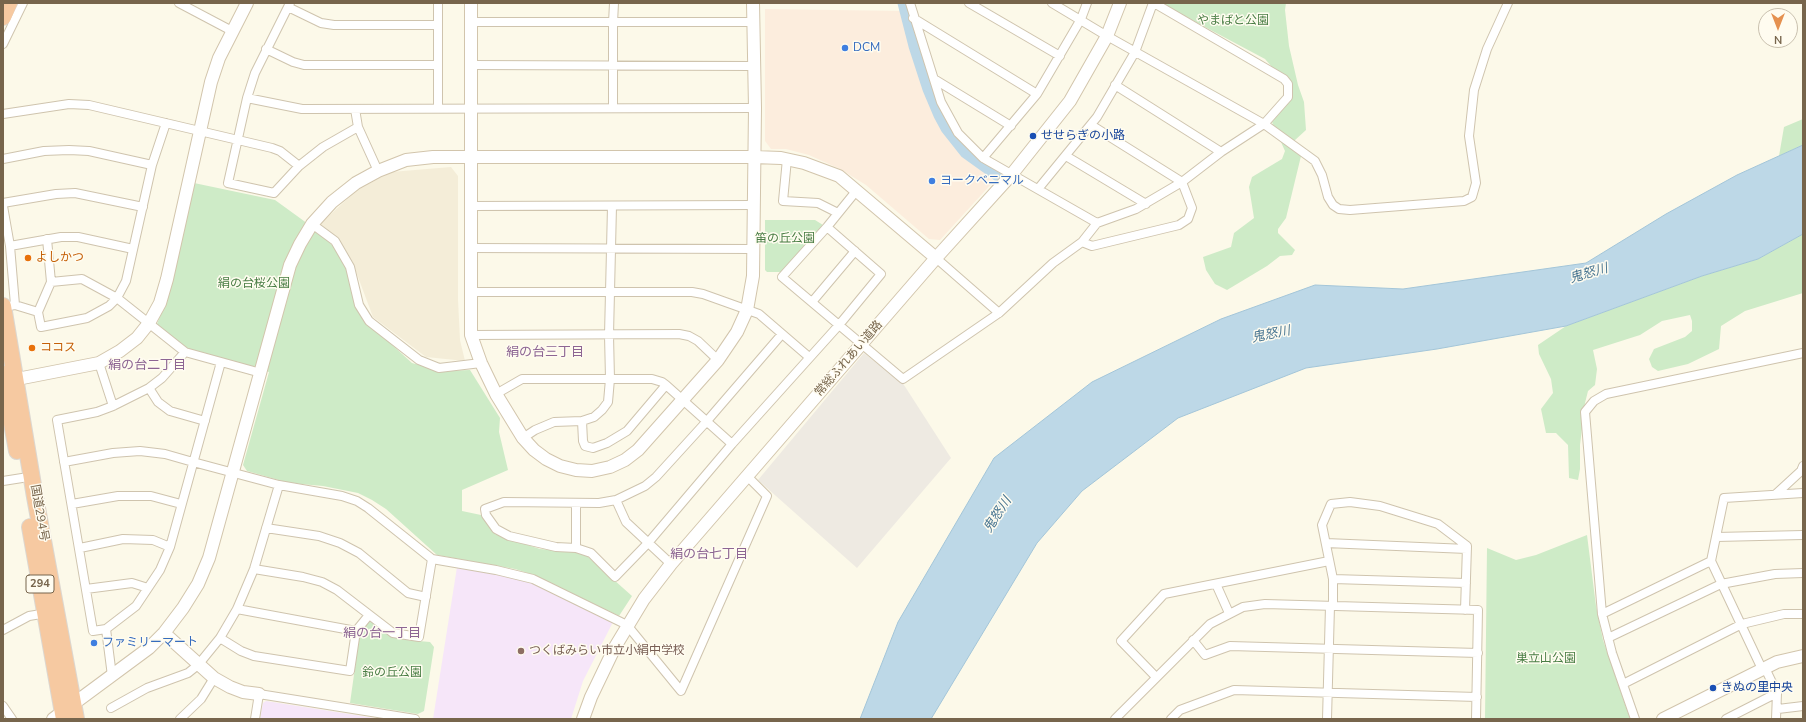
<!DOCTYPE html>
<meta charset="utf-8">
<style>
body{margin:0}
#map{position:relative;width:1806px;height:722px;overflow:hidden;background:#fcf9e9;font-family:"Nunito Sans",sans-serif}
canvas{display:block}
.frame{position:absolute;inset:0;border:4px solid #77654c;pointer-events:none}
.north{position:absolute;left:1758px;top:8px;width:40px;height:40px;box-sizing:border-box;background:#fffcf0;border:1px solid #c9c0ae;border-radius:50%;rotate:180deg;font-size:11px;font-weight:700;line-height:16px;text-align:center;color:#77654c}
.north::after{content:'';display:block;margin:auto;width:14px;height:18px;background:#e59150;clip-path:polygon(50% 0,100% 100%,50% 72%,0 100%)}
</style>
<div id="map">
<canvas width="1806" height="722"></canvas>
<div class="frame"></div>
<div class="north">N</div>
</div>
<script>
const context = document.querySelector('canvas').getContext('2d');
context.lineJoin = 'round';
function fill(path, color) {
  context.fillStyle = color;
  context.fill(path, 'evenodd');
}
function toPath(rows) {
  const path = new Path2D();
  for (const r of rows) {
    path.moveTo(r[0], r[1]);
    for (let i = 2; i < r.length; i += 2) path.lineTo(r[i], r[i + 1]);
  }
  return path;
}
function strokePath(path, color, width, dash) {
  context.strokeStyle = color;
  context.lineWidth = width;
  context.lineCap = dash ? 'butt' : 'round';
  context.setLineDash(dash || []);
  context.stroke(path);
}
function label(font, color, halo, rows, align = 'center') {
  context.font = font + ' "Nunito Sans","Noto Sans JP",sans-serif';
  context.lineWidth = 3;
  context.setLineDash([]);
  context.textBaseline = 'middle';
  context.strokeStyle = halo;
  context.fillStyle = color;
  for (const [text, x, y, turn = 0] of rows) {
    context.save();
    context.translate(x, y);
    context.rotate((+turn || 0) * Math.PI / 180);
    context.textAlign = isNaN(turn) ? turn : align;
    if (halo) context.strokeText(text, 0, 0);
    context.fillText(text, 0, 0);
    context.restore();
  }
}
fill(toPath([
 [451,167,458,176,458,300,460,340,465,361,426,357,373,317,352,261,338,239,320,224,356,191,391,172]
]), '#f4edd8');
fill(toPath([
 [765,9,902,11,930,106,939,123,957,149,994,181,940,240,929,239,866,185,840,169,809,155,786,149,771,149,765,141]
]), '#fceddd');
fill(toPath([
 [864,353,904,385,951,458,857,568,758,480]
]), '#eeeae2');
fill(toPath([
 [457,567,514,577,540,586,613,622,583,681,571,719,433,719],
 [266,701,381,719,260,719,263,703]
]), '#f6e6f9');
fill(toPath([
 [1160,3,1286,3,1285,10,1289,46,1298,85,1304,102,1306,130,1294,141,1301,156,1286,218,1278,229,1278,233,1295,250,1292,255,1280,256,1267,266,1227,290,1215,284,1206,270,1203,257,1231,247,1234,233,1254,218,1249,187,1252,177,1282,159,1285,151,1272,122,1288,103,1292,90,1265,59],
 [1803,119,1803,145,1779,156,1784,127],
 [194,183,275,200,315,229,335,248,348,268,368,323,412,363,441,371,470,370,500,418,499,432,508,470,462,490,462,511,481,515,495,534,540,549,580,552,586,555,632,596,619,616,534,575,515,569,437,555,386,509,372,500,358,493,323,486,289,483,247,471,243,465,269,372,187,349,157,324,167,299],
 [765,220,815,220,823,225,781,272,767,272,765,270],
 [1803,234,1803,293,1745,311,1721,326,1719,349,1688,364,1658,371,1652,367,1649,359,1654,349,1685,337,1692,331,1692,321,1690,315,1662,321,1640,335,1593,350,1597,369,1595,385,1588,391,1585,403,1580,445,1580,469,1578,480,1569,478,1568,445,1556,433,1546,433,1541,409,1553,393,1551,379,1539,354,1538,345,1566,326,1702,276,1758,259],
 [1587,535,1596,606,1603,640,1630,719,1485,719,1487,548,1516,560,1536,555],
 [368,622,372,622,393,637,407,640,430,642,434,647,424,711,418,714,350,703,360,632]
]), '#ceebc7');
const water = toPath([
 [1803,145,1803,234,1758,259,1702,276,1566,326,1437,349,1306,368,1178,418,1082,491,1037,543,931,719,860,719,898,622,994,458,1092,382,1221,319,1315,285,1403,289,1586,263,1666,214,1737,175,1803,145]
]);
fill(water, '#bdd8e7');
strokePath(water, '#a3c5d8', 1);
strokePath(toPath([
 [904,3,915,46,929,89,940,115,947,128,966,152,998,175]
]), '#bdd8e7', 13);
const street = toPath([
 [179,3,232,31],
 [290,3,255,73,247,98,228,183,274,193,299,166],
 [910,3,941,102,958,133,983,158,1097,223],
 [969,3,1060,56],
 [1052,3,1107,36,1264,124,1315,161,1322,175,1328,197,1333,205,1339,209,1350,210,1464,201,1472,197,1476,183,1469,136,1474,90,1487,49,1508,3],
 [288,7,321,23,334,25,438,25],
 [913,18,1037,94],
 [471,22,753,22],
 [3,44,23,3],
 [266,49,293,62,304,65,438,65],
 [471,65,753,66],
 [934,79,1011,126],
 [1115,85,1221,152],
 [247,98,302,109,755,108],
 [438,108,438,3],
 [613,108,613,23,614,3],
 [355,109,358,127,378,171],
 [3,114,69,104,89,105,272,148,280,151,299,166,323,147,358,127],
 [1066,156,1146,204],
 [983,158,1037,94,1081,19,1087,3],
 [3,159,44,151,69,150,89,151,152,165],
 [787,159,783,201,818,203,838,213],
 [1038,189,1097,117,1135,52,1153,3],
 [857,190,827,227,782,277,903,379,999,313,1053,263,1082,242,1097,223,1136,209,1182,182,1221,152,1264,124,1288,97,1288,84,1284,79,1154,3],
 [3,203,56,194,75,193,143,207],
 [3,206,10,246,15,305,3,307],
 [471,206,754,205],
 [312,224,335,241,350,267,359,305,369,321,419,360,439,368,481,363],
 [47,239,51,282,38,312,41,327,87,318,109,306,117,298,126,281,152,165,166,123],
 [1082,242,1092,246,1179,225,1188,219,1192,208,1182,182,1091,125],
 [10,246,61,237,78,237,133,249],
 [470,248,753,249],
 [936,258,999,313],
 [51,282,82,279,117,298,185,352,261,373],
 [471,292,692,292,703,294,759,314,809,357],
 [812,302,855,251],
 [15,305,38,312],
 [782,334,707,421,656,477,645,486,616,500,599,503,504,502,485,509,486,515,496,529,509,536,556,547,576,548,591,553,615,577,648,543,732,444,839,325,881,274,827,227],
 [471,335,679,334,689,336,698,341,718,360],
 [185,352,162,378,149,388,113,406,97,412,57,420,93,631,106,629,136,606,160,570,170,547,221,362],
 [99,363,113,406],
 [149,388,158,402,170,411,205,421],
 [496,394,522,379,652,379,662,382,666,385,732,444],
 [582,421,583,441,585,446,593,448,607,443,627,431,666,385],
 [523,438,535,430,554,422,582,421,594,417,602,410,608,402,610,379,609,335,612,206],
 [64,462,113,453,140,451,165,454,193,462,279,485,342,496,357,501,368,508,432,559,496,570,533,579,627,625,681,691,767,496,747,476],
 [3,481,22,478],
 [1776,494,1801,471,1803,466],
 [616,500,626,522,671,564],
 [576,503,576,548],
 [72,504,118,496,151,496,181,504],
 [266,528,319,536,340,543,359,553,408,593,426,597],
 [1716,537,1803,535],
 [1326,543,1467,549],
 [80,548,123,539,153,540,170,547],
 [1711,561,1762,669],
 [254,569,303,577,322,582,337,590,393,633,419,637,432,559],
 [1333,579,1466,583],
 [1216,584,1229,613],
 [86,589,132,583,148,588],
 [1333,606,1333,579,1322,525,1331,504,1350,502,1380,506,1438,524,1467,546,1465,610],
 [237,609,356,631],
 [1602,614,1711,561,1724,498,1803,493],
 [106,629,112,676],
 [3,630,29,616,47,613],
 [220,638,241,651,254,656,350,671,356,631,369,615],
 [1608,638,1721,584,1775,574,1803,573],
 [1193,640,1205,655,1230,646,1478,653],
 [1765,668,1777,693,1776,719],
 [1156,677,1121,641,1164,594,1329,561],
 [1623,684,1742,624,1784,614,1803,614],
 [3,706,12,719],
 [111,708,147,688,188,673,198,665,220,638,237,609,254,569,279,485],
 [1778,709,1803,706],
 [180,719,201,699,214,678],
 [255,719,259,694,415,719],
 [1115,719,1210,624,1243,607,1265,604,1478,610,1476,719],
 [1171,719,1180,710,1234,690,1477,697],
 [1327,719,1330,606],
 [1635,719,1612,653,1602,614,1585,412,1594,401,1606,394,1803,353],
 [1726,719,1777,693]
]);
const secondary = toPath([
 [471,3,471,335,481,363,496,394,523,438,534,450,546,459,560,466,576,470,592,471,610,467,625,460,638,450,718,360,737,332,747,310,753,276,755,108,753,3],
 [7,381,99,363,120,351,137,338,149,323,160,303,167,279,211,82,219,58,247,3],
 [164,633,214,678,230,687,243,692,259,694],
 [53,719,149,648,164,633,183,608,198,584,209,558,290,265,300,244,312,224,332,202,356,183,378,171,406,160,433,157,754,157,781,158,804,163,839,176,936,258],
 [583,719,591,697,615,647,644,599,671,564,936,258,1012,174,1070,101,1107,36,1120,3],
 [1663,719,1777,662,1803,656]
]);
const highway = toPath([
 [3,17,9,3],
 [3,306,35,497,76,719],
 [3,374,17,451],
 [30,527,64,719]
]);
strokePath(street, '#cfc4ae', 10);
strokePath(secondary, '#d2c5ac', 14);
strokePath(highway, '#dcd7d0', 18);
strokePath(street, '#fff', 8);
strokePath(secondary, '#fff', 12);
strokePath(highway, '#f6c9a1', 16);
for (const [x, y, r, color] of [
 [845,48,4,"#3f7fe0"],
 [1033,136,4,"#1a4fb4"],
 [932,181,4,"#3f7fe0"],
 [28,258,4,"#e8710a"],
 [32,348,4,"#e8710a"],
 [94,643,4,"#3f7fe0"],
 [521,651,4,"#8d6e63"],
 [1713,688,4,"#1a4fb4"]
]) {
  const dot = new Path2D();
  dot.arc(x, y, r, 0, 2 * Math.PI);
  context.fillStyle = color;
  context.fill(dot);
  strokePath(dot, '#fffcf0', 1.5);
}
for (const [x, y, w] of [
 [40,584,28]
]) {
  const box = new Path2D();
  box.roundRect(x - w / 2, y - 9, w, 18, 3);
  context.fillStyle = '#fffcf0';
  context.fill(box);
  strokePath(box, '#77654c', 1);
}
label('bold 11px', '#77654c', null, [
 ["294",40,584]
]);
label('12px', '#497d44', '#fffcf0', [
 ["やまばと公園",1233,21],
 ["笛の丘公園",785,239],
 ["絹の台桜公園",254,284],
 ["巣立山公園",1546,659],
 ["鈴の丘公園",392,673]
]);
label('12px', '#366cbe', '#fffcf0', [
 ["DCM",853,48],
 ["ヨークベニマル",940,181],
 ["ファミリーマート",102,643]
], 'left');
label('12px', '#164399', '#fffcf0', [
 ["せせらぎの小路",1041,136],
 ["きぬの里中央",1721,688]
], 'left');
label('12px', '#c56008', '#fffcf0', [
 ["よしかつ",36,258],
 ["ココス",40,348]
], 'left');
label('12px', '#77654c', '#fffcf0', [
 ["常総ふれあい道路",849,359,-49],
 ["国道294号",39,513,80]
]);
label('12px', '#785e54', '#fffcf0', [
 ["つくばみらい市立小絹中学校",529,651]
], 'left');
label('italic 13px', '#497692', '#fffcf0', [
 ["鬼怒川",1589,274,-16],
 ["鬼怒川",1271,335,-11],
 ["鬼怒川",998,515,-57]
]);
label('13px', '#8d6593', '#fffcf0', [
 ["絹の台三丁目",545,353],
 ["絹の台二丁目",147,366],
 ["絹の台七丁目",709,555],
 ["絹の台一丁目",382,634]
]);
</script>
